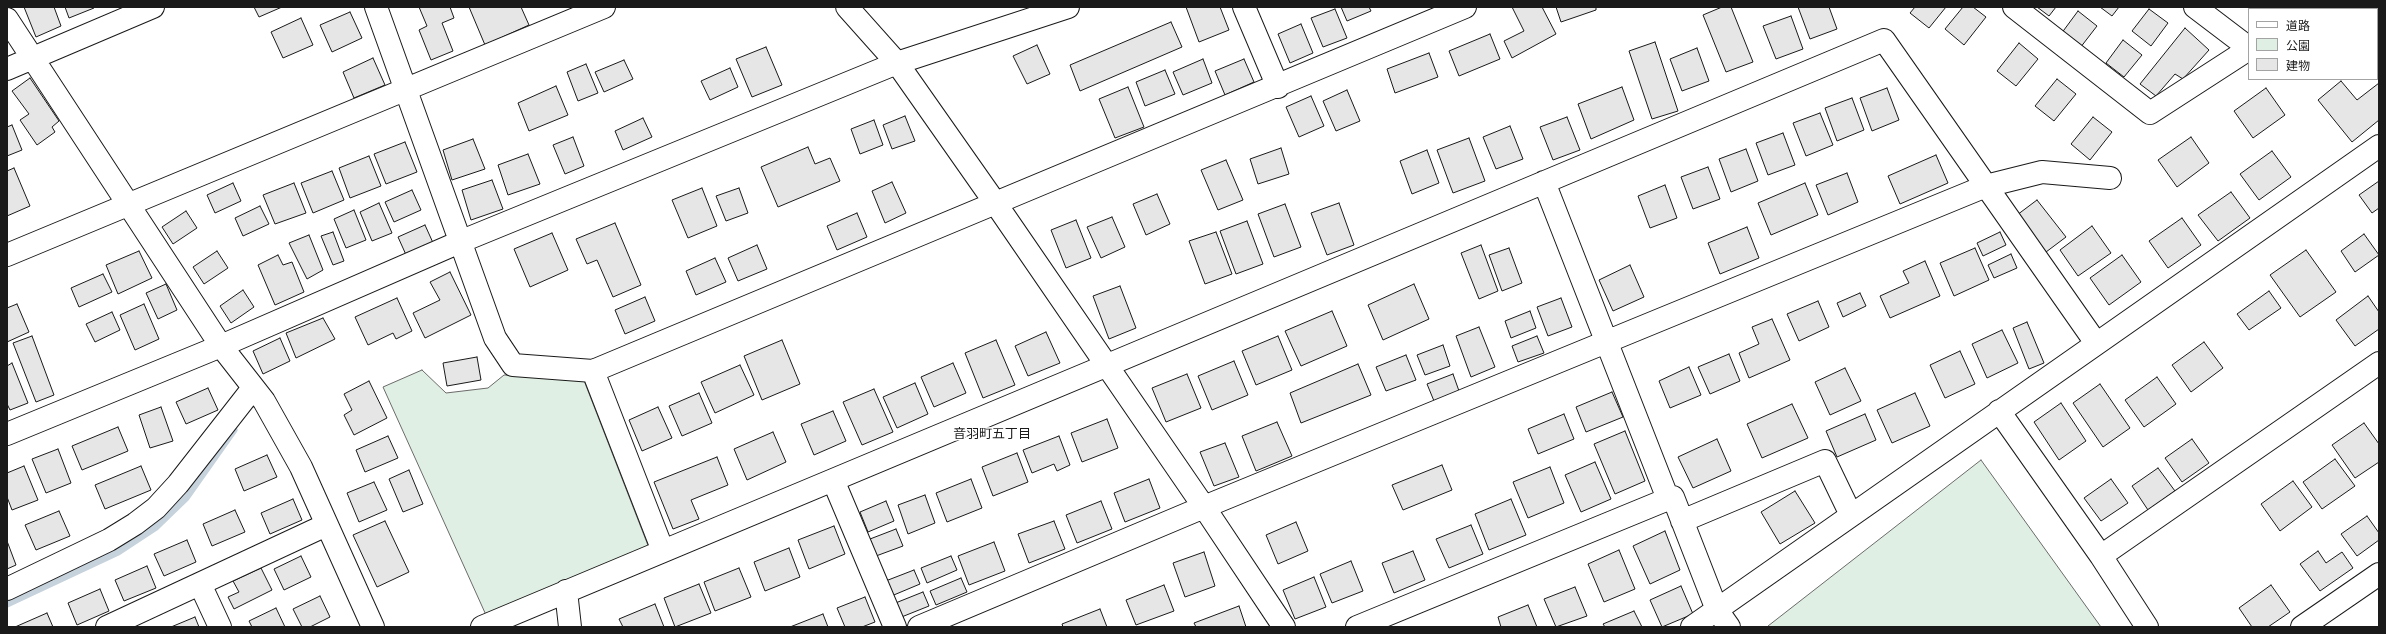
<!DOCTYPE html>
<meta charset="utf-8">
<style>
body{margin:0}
#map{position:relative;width:2386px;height:634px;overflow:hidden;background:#fff;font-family:"Varela Round","Noto Sans JP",sans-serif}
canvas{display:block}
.frame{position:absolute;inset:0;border:8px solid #1a1a1a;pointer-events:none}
.legend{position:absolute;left:2248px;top:8px;width:130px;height:72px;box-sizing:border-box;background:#fff;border:1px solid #a3a3a3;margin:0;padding:5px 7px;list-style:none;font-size:12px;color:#1a1a1a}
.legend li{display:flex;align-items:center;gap:8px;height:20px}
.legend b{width:20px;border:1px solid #a3a3a3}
</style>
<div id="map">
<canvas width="2386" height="634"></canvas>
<div class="frame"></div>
<ul class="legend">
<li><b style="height:5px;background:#fff"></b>道路</li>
<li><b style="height:11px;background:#e0efe3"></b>公園</li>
<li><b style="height:11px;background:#e6e6e6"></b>建物</li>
</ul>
</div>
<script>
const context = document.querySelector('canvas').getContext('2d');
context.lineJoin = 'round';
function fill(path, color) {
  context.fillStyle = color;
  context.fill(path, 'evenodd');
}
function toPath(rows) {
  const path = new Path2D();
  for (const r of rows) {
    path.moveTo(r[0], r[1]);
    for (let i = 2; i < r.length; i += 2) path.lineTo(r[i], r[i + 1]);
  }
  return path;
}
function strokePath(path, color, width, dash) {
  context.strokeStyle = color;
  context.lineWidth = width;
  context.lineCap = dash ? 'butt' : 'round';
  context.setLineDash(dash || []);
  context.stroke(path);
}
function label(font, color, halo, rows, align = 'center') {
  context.font = font + ' "Varela Round","Noto Sans JP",sans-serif';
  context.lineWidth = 3;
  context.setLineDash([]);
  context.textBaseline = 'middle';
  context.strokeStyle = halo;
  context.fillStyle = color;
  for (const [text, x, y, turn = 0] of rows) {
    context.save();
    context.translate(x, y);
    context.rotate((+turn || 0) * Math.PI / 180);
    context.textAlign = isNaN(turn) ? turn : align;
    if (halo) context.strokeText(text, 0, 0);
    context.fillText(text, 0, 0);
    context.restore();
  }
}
const green = toPath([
 [422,370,446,393,488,388,504,375,583,378,649,548,486,615,383,387,422,370],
 [1981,460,2101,627,1769,627,1768,626,1981,460]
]);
fill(green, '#e0efe3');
strokePath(green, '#6a6a6a', 1);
strokePath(toPath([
 [7,604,118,552,156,527,186,498,234,430]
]), '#c6d2dc', 7);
const building = toPath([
 [24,7,54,7,61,26,36,37,24,7],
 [65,7,94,7,94,8,69,18,65,7],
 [254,7,282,7,259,17,254,7],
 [419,7,450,7,454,18,442,23,453,51,431,60,419,30,427,26,419,7],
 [469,7,521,7,529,25,485,45,469,7],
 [1186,7,1220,7,1229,30,1199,42,1186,7],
 [1341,7,1369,7,1371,11,1347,21,1341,7],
 [1512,7,1542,7,1556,34,1512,58,1504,41,1524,31,1512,7],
 [1556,7,1596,7,1596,10,1561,22,1556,7],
 [1722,7,1731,7,1753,62,1726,72,1703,15,1722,7],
 [1798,7,1829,7,1837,29,1810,39,1798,7],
 [1915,7,1946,7,1929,28,1910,13,1915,7],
 [1963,7,1973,7,1986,17,1964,45,1945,29,1963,7],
 [2037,7,2056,7,2049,16,2037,7],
 [2100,7,2119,7,2112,16,2100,7],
 [2253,7,2302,7,2304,9,2255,9,2253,7],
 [1335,9,1347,38,1323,47,1311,18,1335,9],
 [2149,9,2168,23,2151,46,2132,31,2149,9],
 [2078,11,2097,26,2080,48,2061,34,2078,11],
 [350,12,362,38,332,52,320,25,350,12],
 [1791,16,1803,49,1776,59,1763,26,1791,16],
 [301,18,313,45,283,58,271,32,301,18],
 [1171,22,1182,47,1080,91,1070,65,1171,22],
 [1301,24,1313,53,1290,63,1278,34,1301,24],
 [2185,28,2209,50,2183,79,2175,74,2156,96,2140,84,2185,28],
 [1490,34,1500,59,1459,76,1449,51,1490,34],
 [2123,40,2142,55,2124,77,2106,63,2123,40],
 [1655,42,1678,111,1652,119,1629,51,1655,42],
 [2019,43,2038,59,2016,86,1997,71,2019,43],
 [1037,45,1050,74,1027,84,1013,56,1037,45],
 [766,47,782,85,752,97,736,59,766,47],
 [1697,48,1709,81,1682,91,1670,59,1697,48],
 [1429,53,1438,77,1395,93,1387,69,1429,53],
 [373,58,385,85,354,98,343,72,373,58],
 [1203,59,1212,83,1183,95,1173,72,1203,59],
 [1244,59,1254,82,1225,95,1215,71,1244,59],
 [624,60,633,79,604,92,595,72,624,60],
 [586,64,598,93,578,101,567,72,586,64],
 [730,68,738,87,710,100,701,81,730,68],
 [1165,70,1175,94,1145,106,1136,82,1165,70],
 [30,78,59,121,52,127,55,132,37,145,20,120,29,114,12,91,30,78],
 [2057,79,2076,94,2054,121,2035,106,2057,79],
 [2341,81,2357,100,2379,83,2379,120,2352,142,2318,100,2341,81],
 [556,86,568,115,529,131,518,103,556,86],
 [1128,87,1144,127,1115,138,1099,99,1128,87],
 [1622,87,1634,120,1591,139,1578,104,1622,87],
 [1887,88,1899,120,1872,131,1860,98,1887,88],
 [2266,88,2285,115,2253,138,2234,111,2266,88],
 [1347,90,1360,121,1336,131,1323,101,1347,90],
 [1311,96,1324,126,1299,137,1286,107,1311,96],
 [1852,98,1864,130,1837,141,1825,108,1852,98],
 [1820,113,1833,145,1806,156,1793,123,1820,113],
 [905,116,915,141,892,149,883,125,905,116],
 [1567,117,1580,150,1553,160,1540,127,1567,117],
 [2093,117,2112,132,2090,160,2071,144,2093,117],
 [643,118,652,137,623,150,615,131,643,118],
 [874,120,883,145,860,154,851,129,874,120],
 [12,125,22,150,7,156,7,127,12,125],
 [1510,126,1523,159,1496,169,1483,137,1510,126],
 [1783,133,1795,165,1768,175,1756,143,1783,133],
 [573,137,584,166,565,174,553,145,573,137],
 [2191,137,2209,163,2177,187,2158,160,2191,137],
 [1469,138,1485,181,1453,193,1437,150,1469,138],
 [473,139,485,169,452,180,443,150,473,139],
 [405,142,417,172,386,184,374,154,405,142],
 [808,147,815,164,830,158,840,181,778,207,761,167,808,147],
 [1281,148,1289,174,1258,184,1250,159,1281,148],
 [1746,149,1758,181,1731,192,1719,159,1746,149],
 [1427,150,1439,183,1412,194,1400,161,1427,150],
 [2272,151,2291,177,2259,200,2240,174,2272,151],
 [528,154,540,184,508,195,498,165,528,154],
 [1936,155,1948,183,1900,204,1888,176,1936,155],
 [369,156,381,186,350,198,339,168,369,156],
 [1226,160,1243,200,1218,210,1201,170,1226,160],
 [1708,167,1720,199,1693,209,1681,177,1708,167],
 [14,168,30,206,7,216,7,171,14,168],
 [332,171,344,200,313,213,301,183,332,171],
 [1847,173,1858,202,1828,215,1816,185,1847,173],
 [492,180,503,209,471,220,462,190,492,180],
 [2379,181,2379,208,2372,213,2359,195,2379,181],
 [892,182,906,213,885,223,872,191,892,182],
 [233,183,241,201,215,213,207,195,233,183],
 [294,183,306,213,275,224,263,195,294,183],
 [1805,183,1818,215,1771,235,1758,203,1805,183],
 [1665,185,1677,218,1650,228,1638,196,1665,185],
 [702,188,717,226,688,238,672,200,702,188],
 [739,188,748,213,726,221,716,196,739,188],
 [412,190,421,210,394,222,385,202,412,190],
 [2231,192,2250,218,2218,241,2198,215,2231,192],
 [1157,194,1170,224,1146,235,1133,204,1157,194],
 [2037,200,2066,237,2046,252,2017,215,2037,200],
 [379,203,392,233,372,241,360,212,379,203],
 [1339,203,1354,245,1327,255,1311,213,1339,203],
 [1285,204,1301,247,1274,257,1258,214,1285,204],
 [260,206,269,224,243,236,235,218,260,206],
 [354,210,366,240,346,248,334,219,354,210],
 [186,211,197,228,173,244,162,227,186,211],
 [857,213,867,237,837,250,827,226,857,213],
 [1112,217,1125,247,1101,258,1087,227,1112,217],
 [2182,218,2201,245,2168,268,2149,241,2182,218],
 [1076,220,1091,258,1066,268,1051,230,1076,220],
 [1247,221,1263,264,1236,274,1220,231,1247,221],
 [615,223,641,285,613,297,597,260,587,264,576,239,615,223],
 [425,225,434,245,407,257,398,237,425,225],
 [2092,226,2111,253,2078,276,2060,250,2092,226],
 [1747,227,1759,258,1720,274,1708,243,1747,227],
 [333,232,344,261,333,265,321,236,333,232],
 [1216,232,1232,274,1205,284,1189,241,1216,232],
 [2000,232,2006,245,1983,256,1977,243,2000,232],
 [552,233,568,270,530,287,514,249,552,233],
 [2364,234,2379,255,2355,272,2341,251,2364,234],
 [309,235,323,270,307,279,289,243,309,235],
 [757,245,767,269,738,281,728,258,757,245],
 [1481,245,1498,291,1479,299,1461,253,1481,245],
 [1509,248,1522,283,1502,291,1489,255,1509,248],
 [1975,248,1989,280,1954,296,1940,263,1975,248],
 [2306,250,2336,292,2300,317,2270,275,2306,250],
 [139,251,152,278,118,294,106,265,139,251],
 [217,251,228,268,204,284,193,267,217,251],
 [2011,254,2017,268,1994,278,1988,265,2011,254],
 [278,255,283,265,292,262,304,292,275,305,258,265,278,255],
 [2122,255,2141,282,2109,305,2090,278,2122,255],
 [715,258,726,282,696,295,686,271,715,258],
 [1925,261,1940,296,1890,318,1880,296,1909,283,1903,271,1925,261],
 [1630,265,1644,297,1613,311,1599,280,1630,265],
 [450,272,471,315,425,338,413,313,440,300,430,282,450,272],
 [103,274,112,292,79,307,71,288,103,274],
 [166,284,177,310,158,319,146,293,166,284],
 [1414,284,1429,319,1383,340,1368,305,1414,284],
 [1120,286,1136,328,1109,339,1093,296,1120,286],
 [243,290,254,307,231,323,220,306,243,290],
 [2269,291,2281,308,2249,330,2237,314,2269,291],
 [1860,293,1866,306,1843,317,1837,303,1860,293],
 [2368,296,2379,312,2379,329,2355,346,2336,320,2368,296],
 [645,297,655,321,625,334,615,310,645,297],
 [397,298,412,331,396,339,393,333,368,345,355,317,397,298],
 [1561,298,1572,327,1548,336,1537,307,1561,298],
 [1818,301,1829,327,1799,341,1787,314,1818,301],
 [17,304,29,332,7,342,7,308,17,304],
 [144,304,159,339,135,350,120,315,144,304],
 [1332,311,1347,346,1301,366,1285,331,1332,311],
 [1530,311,1536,328,1511,338,1505,321,1530,311],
 [112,312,120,330,95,342,86,324,112,312],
 [323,318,335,339,296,358,286,333,323,318],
 [1772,319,1790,360,1749,378,1739,353,1759,344,1752,327,1772,319],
 [2027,322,2044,363,2029,369,2013,328,2027,322],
 [1479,327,1495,367,1471,377,1456,336,1479,327],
 [2002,330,2018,363,1987,378,1972,344,2002,330],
 [1046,332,1060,363,1028,376,1015,346,1046,332],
 [32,336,54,395,36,402,13,343,32,336],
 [1278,336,1292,370,1256,385,1242,351,1278,336],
 [1537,336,1544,353,1518,362,1512,346,1537,336],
 [280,338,290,361,263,374,253,351,280,338],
 [782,340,800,384,762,400,744,356,782,340],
 [996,340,1015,385,983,398,965,353,996,340],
 [2204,342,2223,368,2191,392,2172,365,2204,342],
 [1443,345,1450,366,1425,375,1417,355,1443,345],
 [1960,351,1975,384,1945,398,1930,365,1960,351],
 [1729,354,1740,381,1710,394,1698,367,1729,354],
 [1406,355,1416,380,1386,391,1376,367,1406,355],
 [477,357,481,380,447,386,443,363,477,357],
 [1234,361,1248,395,1212,410,1198,376,1234,361],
 [12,363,28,403,10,410,7,404,7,366,12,363],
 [953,363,966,393,934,407,921,377,953,363],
 [1358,364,1371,395,1301,423,1290,393,1358,364],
 [740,365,754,395,715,413,701,382,740,365],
 [1689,367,1701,395,1670,408,1659,381,1689,367],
 [1845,368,1861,401,1830,415,1815,382,1845,368],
 [1187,374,1201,408,1166,422,1152,388,1187,374],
 [1453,374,1459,391,1434,401,1427,384,1453,374],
 [2157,377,2176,404,2144,427,2125,400,2157,377],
 [369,381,387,418,354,435,344,415,352,410,344,394,369,381],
 [915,383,928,414,897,428,883,397,915,383],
 [2100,384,2130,428,2103,447,2073,403,2100,384],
 [208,388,218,410,186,424,176,402,208,388],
 [874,389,893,432,862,445,843,402,874,389],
 [1612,392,1623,417,1586,432,1576,407,1612,392],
 [699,393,712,423,682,436,669,406,699,393],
 [1915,393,1930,426,1892,443,1877,410,1915,393],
 [2061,403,2086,441,2059,460,2034,422,2061,403],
 [1792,404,1808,438,1762,458,1747,424,1792,404],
 [161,407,173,441,150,448,139,415,161,407],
 [658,407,672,438,642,451,629,420,658,407],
 [833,411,846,441,814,455,801,424,833,411],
 [1564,414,1574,439,1538,454,1528,429,1564,414],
 [1865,414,1876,440,1837,457,1826,431,1865,414],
 [1107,419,1118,448,1082,462,1071,433,1107,419],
 [1277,422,1292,456,1256,471,1242,436,1277,422],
 [2364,423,2379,444,2379,462,2355,478,2332,445,2364,423],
 [118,427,128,451,82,470,72,446,118,427],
 [1625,431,1645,481,1615,494,1594,444,1625,431],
 [773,432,786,462,747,480,734,449,773,432],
 [388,436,398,458,365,472,356,450,388,436],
 [1059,436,1070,465,1057,471,1054,464,1032,473,1023,450,1059,436],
 [1717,439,1731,471,1693,488,1678,457,1717,439],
 [2192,439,2209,463,2182,482,2165,458,2192,439],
 [1225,443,1239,477,1214,486,1200,452,1225,443],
 [58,449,71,483,46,493,32,459,58,449],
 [1017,453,1028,482,993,496,982,467,1017,453],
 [267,455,277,477,244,491,235,469,267,455],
 [717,457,728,485,691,500,699,519,673,529,654,482,717,457],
 [2335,459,2355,486,2322,509,2303,482,2335,459],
 [1595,462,1611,499,1581,512,1565,475,1595,462],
 [1442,465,1452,490,1403,510,1392,485,1442,465],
 [24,466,38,500,12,510,7,497,7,473,24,466],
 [141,466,151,490,105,509,95,485,141,466],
 [1550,467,1564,503,1528,518,1513,482,1550,467],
 [2158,468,2175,491,2148,510,2132,486,2158,468],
 [409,470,423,504,403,512,389,479,409,470],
 [971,479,982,508,947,522,936,493,971,479],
 [1149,479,1160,508,1125,522,1114,493,1149,479],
 [2111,479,2128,503,2101,521,2084,498,2111,479],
 [2293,481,2312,507,2280,531,2261,504,2293,481],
 [374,482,387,510,359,522,347,493,374,482],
 [1795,491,1815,523,1780,544,1761,512,1795,491],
 [925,495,935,523,908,534,898,505,925,495],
 [293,499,302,520,270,534,261,513,293,499],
 [1511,499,1526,535,1489,550,1475,514,1511,499],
 [886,501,894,521,868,532,860,512,886,501],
 [1101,501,1112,529,1077,543,1066,515,1101,501],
 [235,510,245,532,212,546,203,524,235,510],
 [59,511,70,536,36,550,25,525,59,511],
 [2367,516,2379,533,2379,540,2357,556,2341,534,2367,516],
 [385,521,409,572,377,587,353,535,385,521],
 [1054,521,1065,549,1029,563,1018,534,1054,521],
 [1296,522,1308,551,1278,564,1266,535,1296,522],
 [1471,525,1483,554,1449,568,1436,539,1471,525],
 [834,526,845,554,809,569,798,540,834,526],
 [896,529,903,546,876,556,870,539,896,529],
 [1665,531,1680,570,1650,584,1633,546,1665,531],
 [187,540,196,562,164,576,154,554,187,540],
 [7,541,16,565,7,569,7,541],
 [994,542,1005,571,969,585,958,556,994,542],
 [789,548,800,577,765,591,754,562,789,548],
 [1619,550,1635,589,1604,602,1588,564,1619,550],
 [1413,551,1425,580,1394,593,1382,563,1413,551],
 [2318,551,2326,563,2342,552,2353,568,2320,591,2300,564,2318,551],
 [1204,552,1215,586,1185,597,1173,563,1204,552],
 [301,556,311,577,284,590,274,569,301,556],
 [951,556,957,570,927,583,921,568,951,556],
 [1351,561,1363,591,1332,603,1320,574,1351,561],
 [147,566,156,588,124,601,115,580,147,566],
 [261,568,272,590,234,609,228,597,239,592,233,581,261,568],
 [739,568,751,597,715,611,704,582,739,568],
 [914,570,920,584,889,597,883,582,914,570],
 [1314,577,1326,607,1295,619,1283,590,1314,577],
 [961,578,967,592,936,605,930,591,961,578],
 [699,584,711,613,675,627,664,598,699,584],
 [1164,585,1174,611,1136,625,1126,600,1164,585],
 [2271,585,2290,612,2268,627,2252,627,2239,608,2271,585],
 [1681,586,1693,614,1662,627,1650,600,1681,586],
 [1575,587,1587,616,1556,627,1544,599,1575,587],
 [100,589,109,611,77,625,68,603,100,589],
 [923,592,929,606,899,618,893,604,923,592],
 [320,596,330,617,310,627,302,627,293,609,320,596],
 [865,597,875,622,862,627,845,627,837,608,865,597],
 [655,604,664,627,623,627,619,619,655,604],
 [1528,605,1537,627,1501,627,1498,617,1528,605],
 [1239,606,1246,627,1196,627,1194,623,1239,606],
 [276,608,285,627,252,627,249,621,276,608],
 [1100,609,1107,627,1063,627,1062,624,1100,609],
 [1634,611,1642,627,1605,627,1603,624,1634,611],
 [47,613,53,627,15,627,47,613],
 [823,614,828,627,790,627,823,614],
 [195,617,199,627,171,627,195,617]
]);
fill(building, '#e6e6e6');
strokePath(building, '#1a1a1a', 1);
const street = toPath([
 [376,7,495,338,513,365,593,371,1465,7],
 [847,7,897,63,996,204,1204,507,1284,627],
 [1244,7,1278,87],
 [2014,7,2150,113,2249,49],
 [2195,7,2249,48],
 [7,19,221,346,264,401,301,467,373,627],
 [7,69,153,7],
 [1544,182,1668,499],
 [7,255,604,7],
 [593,371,663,551],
 [1999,411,2101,556,2379,363],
 [7,434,221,346,462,241,897,63,1068,7],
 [833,480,895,627],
 [1682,521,1825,461,1851,515],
 [2101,556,2147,627],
 [200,584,220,627],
 [7,589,109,540,135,524,156,508,178,484,253,388],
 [566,591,570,627],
 [107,627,326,525],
 [482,627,1884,40,2096,343],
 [919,627,1204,507,1986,186,2042,172,2110,178],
 [1357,627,1673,497,1717,610,1729,627],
 [1692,627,2379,146],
 [2302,627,2379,574]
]);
const secondary = toPath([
 [2360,7,2361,9],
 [2377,31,2379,34]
]);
strokePath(street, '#1a1a1a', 24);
strokePath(secondary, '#1a1a1a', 24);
strokePath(street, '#fff', 22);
strokePath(secondary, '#fff', 22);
label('13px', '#1a1a1a', '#fff', [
 ["音羽町五丁目",992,435]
]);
</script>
